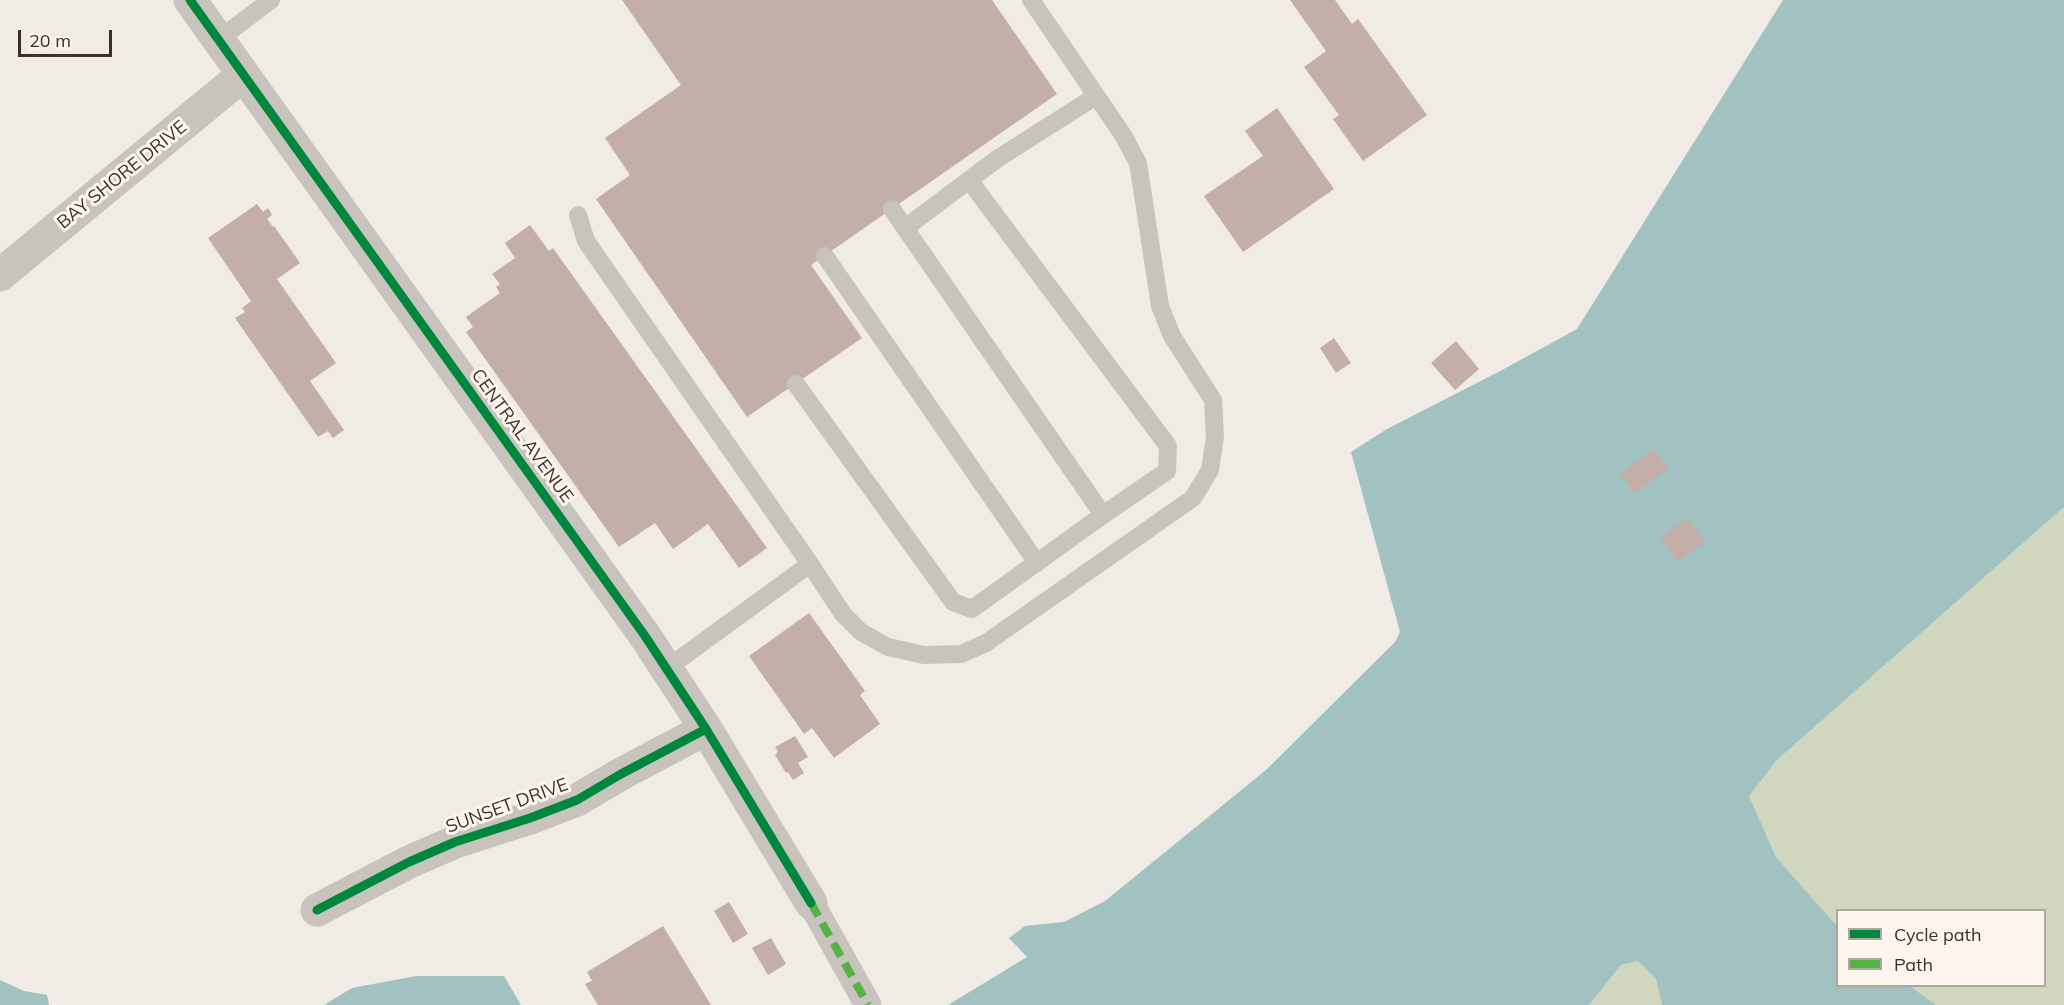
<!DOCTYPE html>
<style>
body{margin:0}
#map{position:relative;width:2064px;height:1005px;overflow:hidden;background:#f0ebe5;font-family:Mulish,sans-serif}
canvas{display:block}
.legend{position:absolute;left:1836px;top:909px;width:210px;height:78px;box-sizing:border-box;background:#fbf5ee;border:2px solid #aea6a0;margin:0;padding:8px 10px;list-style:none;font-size:18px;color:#3b302b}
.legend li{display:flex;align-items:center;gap:12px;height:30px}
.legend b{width:30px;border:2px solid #aea6a0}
.scale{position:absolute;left:18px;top:30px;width:94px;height:27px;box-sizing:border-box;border:3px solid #3b302b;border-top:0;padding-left:8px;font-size:18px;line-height:21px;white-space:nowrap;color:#3b302b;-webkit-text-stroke:4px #fbf5ee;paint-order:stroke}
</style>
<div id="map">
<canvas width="2064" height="1005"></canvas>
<ul class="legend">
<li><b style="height:8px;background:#00873e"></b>Cycle path</li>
<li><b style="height:8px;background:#57b246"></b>Path</li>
</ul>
<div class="scale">20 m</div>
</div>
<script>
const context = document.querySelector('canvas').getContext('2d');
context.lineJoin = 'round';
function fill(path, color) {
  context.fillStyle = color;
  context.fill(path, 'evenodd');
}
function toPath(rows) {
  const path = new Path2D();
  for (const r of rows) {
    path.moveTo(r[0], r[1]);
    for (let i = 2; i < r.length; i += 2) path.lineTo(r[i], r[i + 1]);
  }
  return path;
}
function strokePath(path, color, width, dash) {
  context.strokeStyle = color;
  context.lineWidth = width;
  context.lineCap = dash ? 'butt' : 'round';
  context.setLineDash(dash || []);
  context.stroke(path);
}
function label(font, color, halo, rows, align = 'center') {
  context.font = font + ' Mulish,sans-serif';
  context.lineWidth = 6;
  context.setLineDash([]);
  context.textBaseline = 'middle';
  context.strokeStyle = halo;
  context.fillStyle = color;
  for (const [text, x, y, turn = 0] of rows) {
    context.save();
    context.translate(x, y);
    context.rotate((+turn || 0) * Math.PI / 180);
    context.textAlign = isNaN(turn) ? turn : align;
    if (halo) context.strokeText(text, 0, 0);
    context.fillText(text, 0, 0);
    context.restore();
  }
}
fill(toPath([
 [2064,507,2064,1005,1936,1005,1910,986,2044,986,2044,910,1838,910,1837,926,1776,857,1749,796,1777,760],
 [1638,961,1656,979,1662,1005,1589,1005,1621,965]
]), '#d1d6bf');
fill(toPath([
 [1783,0,2064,0,2064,507,1777,760,1749,796,1776,857,1837,926,1838,986,1910,986,1936,1005,1662,1005,1656,979,1638,961,1621,965,1589,1005,948,1005,1027,957,1009,938,1025,926,1064,922,1105,901,1266,770,1395,642,1400,632,1351,452,1387,429,1504,369,1577,329],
 [416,976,504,976,521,1005,324,1005,352,988],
 [0,980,24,991,47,995,49,1005,0,1005]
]), '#a1c2c1');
fill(toPath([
 [622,0,992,0,1057,94,811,265,862,338,747,417,596,199,630,175,605,138,681,85],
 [1290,0,1335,0,1352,24,1358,19,1427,115,1363,161,1333,119,1339,115,1304,67,1326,51],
 [1277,108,1334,189,1243,252,1204,196,1263,156,1245,131],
 [257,204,263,212,268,208,272,215,267,219,273,227,274,226,300,263,277,279,336,363,310,381,344,430,333,438,328,431,318,437,235,318,245,312,242,308,251,301,208,238],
 [530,225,549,251,553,248,767,548,739,568,708,524,673,549,655,523,619,547,466,332,473,327,466,317,500,293,496,287,500,284,492,274,515,258,505,243],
 [1334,338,1351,363,1336,373,1320,348],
 [1456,341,1479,369,1455,390,1431,363],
 [1654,449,1668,468,1635,493,1620,474],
 [1687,518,1705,542,1678,562,1660,538],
 [809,613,865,691,860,695,880,724,834,758,812,728,804,734,749,656],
 [795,736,808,757,798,763,804,773,793,780,788,772,786,773,775,755,778,752,775,747],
 [729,902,748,934,733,943,714,911],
 [663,926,711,1005,598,1005,585,984,592,981,587,972],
 [771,938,786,964,768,975,752,948]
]), '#c3afa7');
strokePath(toPath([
 [218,40,271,0],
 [969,180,1168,446,1167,471,1103,515,905,228,997,159,1096,96],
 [892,209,905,228],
 [578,215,586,241,810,564,666,669],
 [825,256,1037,563],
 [796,384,953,602,972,609,1103,515],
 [810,564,843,614,861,632,888,647,924,655,961,654,986,643,1193,498,1210,470,1215,436,1213,400,1172,336,1160,306,1138,163,1123,135,1031,0]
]), '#c9c3be', 18);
strokePath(toPath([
 [811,903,868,1005]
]), '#c9c3be', 27);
strokePath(toPath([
 [317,910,409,862,455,842,530,818,577,800,621,774,706,729]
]), '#c9c3be', 33);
strokePath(toPath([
 [190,0,645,636,706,729,811,903],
 [0,275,243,75]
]), '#c9c3be', 33);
strokePath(toPath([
 [811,903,868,1005]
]), '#57b246', 8, [15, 8]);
strokePath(toPath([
 [190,0,645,636,706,729,811,903],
 [317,910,409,862,455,842,530,818,577,800,621,774,706,729]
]), '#00873e', 9);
label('18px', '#3b302b', '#fbf5ee', [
 ["BAY SHORE DRIVE",122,175,-39],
 ["CENTRAL AVENUE",522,436,54],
 ["SUNSET DRIVE",507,806,-20]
]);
</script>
